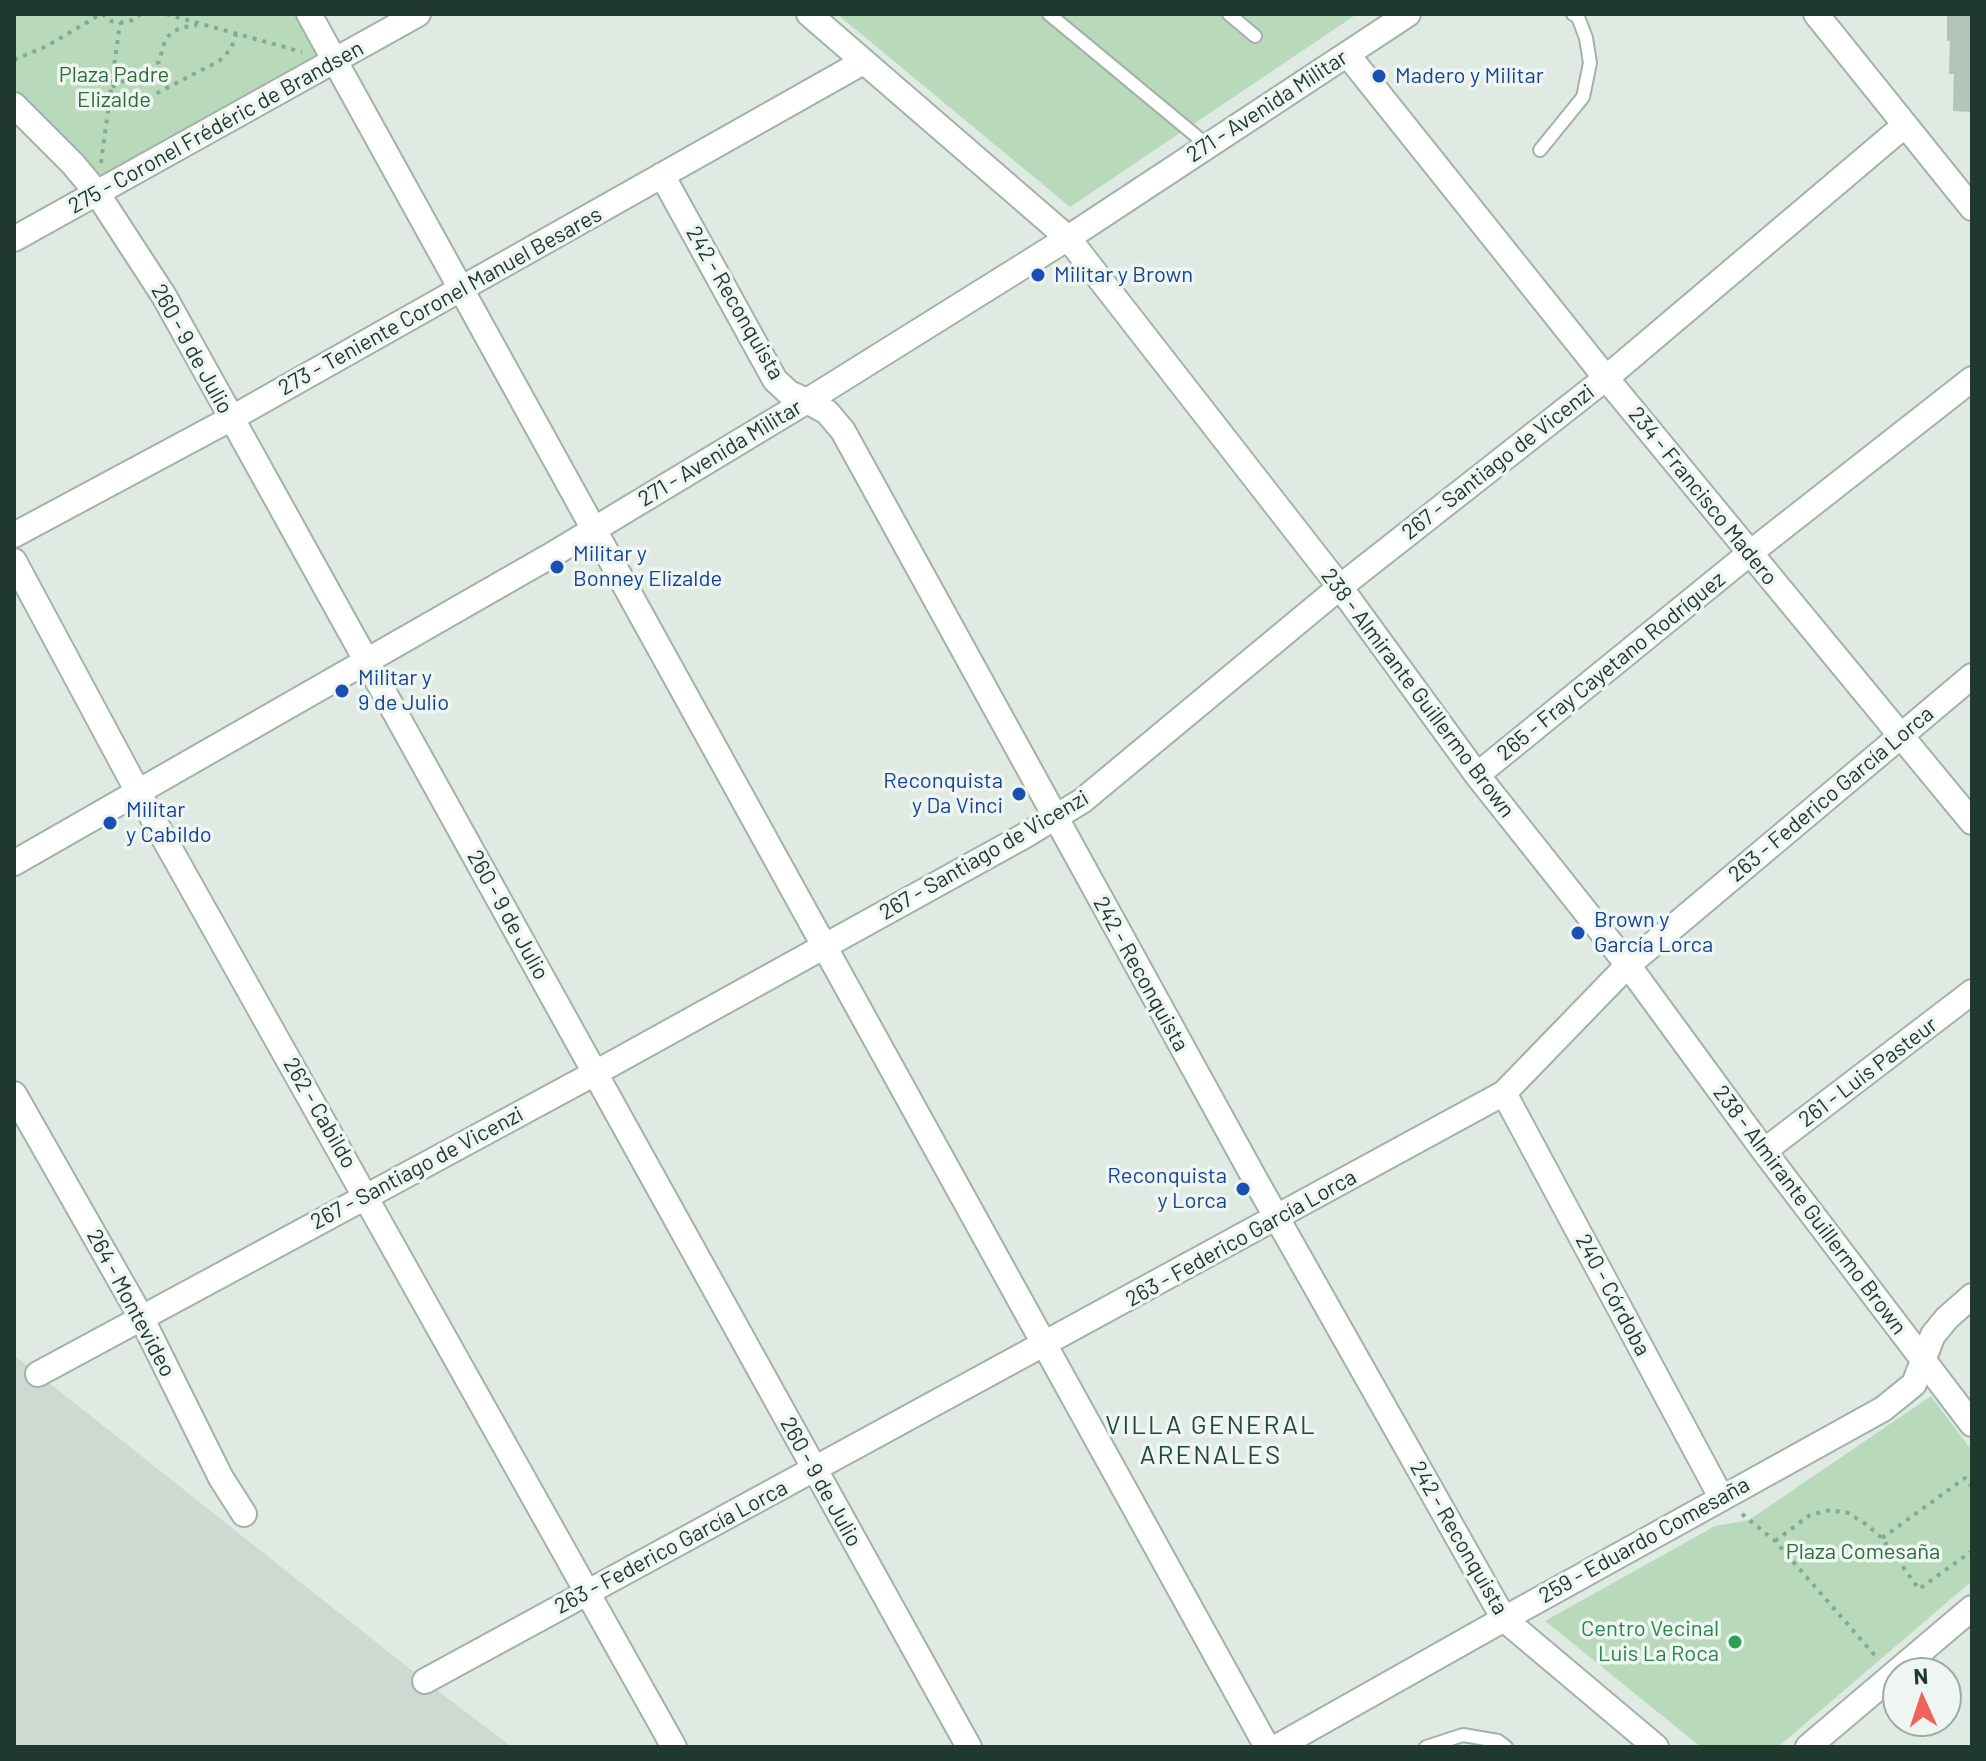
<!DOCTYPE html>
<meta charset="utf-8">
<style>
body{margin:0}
#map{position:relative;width:1986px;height:1761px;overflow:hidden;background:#dfeae3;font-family:Barlow,sans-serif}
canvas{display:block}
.frame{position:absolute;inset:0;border:16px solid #20392e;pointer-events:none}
.north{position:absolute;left:1882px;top:1657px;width:80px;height:80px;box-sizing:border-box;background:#eff6f1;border:2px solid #9caaa3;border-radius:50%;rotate:357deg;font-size:22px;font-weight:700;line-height:32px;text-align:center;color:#20392e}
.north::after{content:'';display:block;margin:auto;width:28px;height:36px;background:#ed6259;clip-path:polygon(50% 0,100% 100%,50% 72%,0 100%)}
</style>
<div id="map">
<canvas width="1986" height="1761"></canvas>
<div class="frame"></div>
<div class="north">N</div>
</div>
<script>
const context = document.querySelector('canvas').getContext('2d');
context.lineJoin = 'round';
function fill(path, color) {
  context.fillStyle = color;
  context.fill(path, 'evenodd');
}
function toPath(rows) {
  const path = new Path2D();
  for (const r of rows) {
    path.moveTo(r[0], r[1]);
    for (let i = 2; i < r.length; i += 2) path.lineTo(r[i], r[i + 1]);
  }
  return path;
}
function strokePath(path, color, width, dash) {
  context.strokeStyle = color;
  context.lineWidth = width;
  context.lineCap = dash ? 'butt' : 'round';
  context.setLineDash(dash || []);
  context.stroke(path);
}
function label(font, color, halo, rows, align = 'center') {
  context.font = font + ' Barlow,sans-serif';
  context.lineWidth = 7;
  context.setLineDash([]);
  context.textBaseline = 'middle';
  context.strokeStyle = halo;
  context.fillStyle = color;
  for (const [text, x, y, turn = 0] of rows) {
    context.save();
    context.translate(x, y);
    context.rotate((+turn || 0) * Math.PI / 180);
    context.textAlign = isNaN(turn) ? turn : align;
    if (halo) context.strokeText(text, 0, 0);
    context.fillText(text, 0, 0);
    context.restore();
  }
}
fill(toPath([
 [14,1355,425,1681,512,1747,14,1747]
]), '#cdd9d1');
fill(toPath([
 [14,14,298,14,323,58,101,179,14,89],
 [837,14,1357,14,1070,207],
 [1931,1396,1972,1451,1972,1581,1778,1747,1701,1747,1545,1621,1715,1526,1749,1520]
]), '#b8dabb');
const building = toPath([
 [1948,16,1972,17,1972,111,1954,110,1955,73,1950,73,1951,40,1948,40,1948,16]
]);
fill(building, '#b4c4bb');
strokePath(building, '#b1c3b8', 2);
const service = toPath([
 [1049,14,1207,145],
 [1229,14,1255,36],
 [1540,150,1583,97,1590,63,1586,38,1578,17,1573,14],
 [1426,1747,1463,1735,1498,1741,1506,1747]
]);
const minor = toPath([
 [309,14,1267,1747],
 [809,14,1068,238,1340,587,1477,775,1628,965,1764,1151,1972,1424],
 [1816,14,1972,208],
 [1347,54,1606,378,1972,822],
 [14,105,73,164,97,193,164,296,969,1747],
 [662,175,775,380,789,393,807,401,1068,238,1408,14],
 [14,239,418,14],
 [14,535,232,418,863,62],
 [14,561,138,792,674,1747],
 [1477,775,1750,553,1972,379],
 [1504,1093,1721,1497],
 [14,1094,141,1317,221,1478,244,1514],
 [1764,1151,1972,992],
 [38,1374,597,1072,1024,836,1082,801,1340,587,1606,378,1905,125],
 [1504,1619,1883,1409,1914,1384,1933,1335,1947,1318,1972,1296],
 [425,1681,1504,1093,1628,965,1972,676],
 [1808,1747,1972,1608]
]);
const tertiary = toPath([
 [14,863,550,556,807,401,827,412,843,431,1256,1181,1504,1619,1656,1747],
 [1277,1747,1504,1619]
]);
strokePath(service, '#a2b1a9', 16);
strokePath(minor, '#a2b1a9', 28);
strokePath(tertiary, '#a2b1a9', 28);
strokePath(toPath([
 [102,14,111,21,120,23,133,20,141,14],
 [166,14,302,52],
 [14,60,47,46,101,14],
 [112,87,159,62,165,40,171,33,180,28,197,25],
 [110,104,124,107,134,105,219,61,231,49,236,34],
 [101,163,120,23],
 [1742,1514,1775,1541,1878,1659],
 [1882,1538,1965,1478,1972,1487],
 [1775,1541,1810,1515,1830,1510,1848,1513,1867,1525,1882,1538,1919,1589,1972,1551]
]), '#80ac96', 4, [4, 6]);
strokePath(service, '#fff', 12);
strokePath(minor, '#fff', 24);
strokePath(tertiary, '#fff', 24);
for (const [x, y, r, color] of [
 [1379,76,8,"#1a4fb4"],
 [1038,275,8,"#1a4fb4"],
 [557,567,8,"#1a4fb4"],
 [342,691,8,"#1a4fb4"],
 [1019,794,8,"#1a4fb4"],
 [110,823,8,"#1a4fb4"],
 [1578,933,8,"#1a4fb4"],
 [1243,1189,8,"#1a4fb4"],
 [1735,1642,8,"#2e9e5b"]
]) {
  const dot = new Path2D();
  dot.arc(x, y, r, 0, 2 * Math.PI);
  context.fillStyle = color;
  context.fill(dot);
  strokePath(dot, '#eff6f1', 3);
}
label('22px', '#2c6e39', '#eff6f1', [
 ["Plaza Padre",114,75],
 ["Elizalde",114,100],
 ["Plaza Comesaña",1863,1552]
]);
label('22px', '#164399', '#eff6f1', [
 ["Madero y Militar",1395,76],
 ["Militar y Brown",1054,275],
 ["Militar y",573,554],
 ["Bonney Elizalde",573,579],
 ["Militar y",358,678],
 ["9 de Julio",358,703],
 ["Reconquista",1003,781,"right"],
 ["y Da Vinci",1003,806,"right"],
 ["Militar",126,810],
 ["y Cabildo",126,835],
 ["Brown y",1594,920],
 ["García Lorca",1594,945],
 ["Reconquista",1227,1176,"right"],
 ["y Lorca",1227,1201,"right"]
], 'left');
label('22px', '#20392e', '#eff6f1', [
 ["271 - Avenida Militar",1267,106,-33],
 ["275 - Coronel Frédéric de Brandsen",216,127,-29],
 ["273 - Teniente Coronel Manuel Besares",440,301,-29],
 ["242 - Reconquista",735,303,60],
 ["260 - 9 de Julio",192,349,61],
 ["271 - Avenida Militar",720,453,-31],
 ["267 - Santiago de Vicenzi",1498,462,-38],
 ["234 - Francisco Madero",1703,496,51],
 ["265 - Fray Cayetano Rodríguez",1611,666,-39],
 ["238 - Almirante Guillermo Brown",1418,693,53],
 ["263 - Federico García Lorca",1831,794,-40],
 ["267 - Santiago de Vicenzi",984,855,-30],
 ["260 - 9 de Julio",508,915,61],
 ["242 - Reconquista",1141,974,61],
 ["261 - Luis Pasteur",1868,1072,-37],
 ["262 - Cabildo",320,1113,60],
 ["267 - Santiago de Vicenzi",417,1168,-28],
 ["238 - Almirante Guillermo Brown",1810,1210,53],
 ["263 - Federico García Lorca",1241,1238,-29],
 ["240 - Córdoba",1613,1295,62],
 ["264 - Montevideo",131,1303,62],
 ["260 - 9 de Julio",821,1482,61],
 ["242 - Reconquista",1459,1538,60],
 ["259 - Eduardo Comesaña",1644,1540,-29],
 ["263 - Federico García Lorca",671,1547,-28]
]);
label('22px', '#27864d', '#eff6f1', [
 ["Centro Vecinal",1719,1629],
 ["Luis La Roca",1719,1654]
], 'right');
context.letterSpacing = '2px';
label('26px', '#1d4a37', '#eff6f1', [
 ["VILLA GENERAL",1211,1425],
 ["ARENALES",1211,1455]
]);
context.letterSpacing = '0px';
</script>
